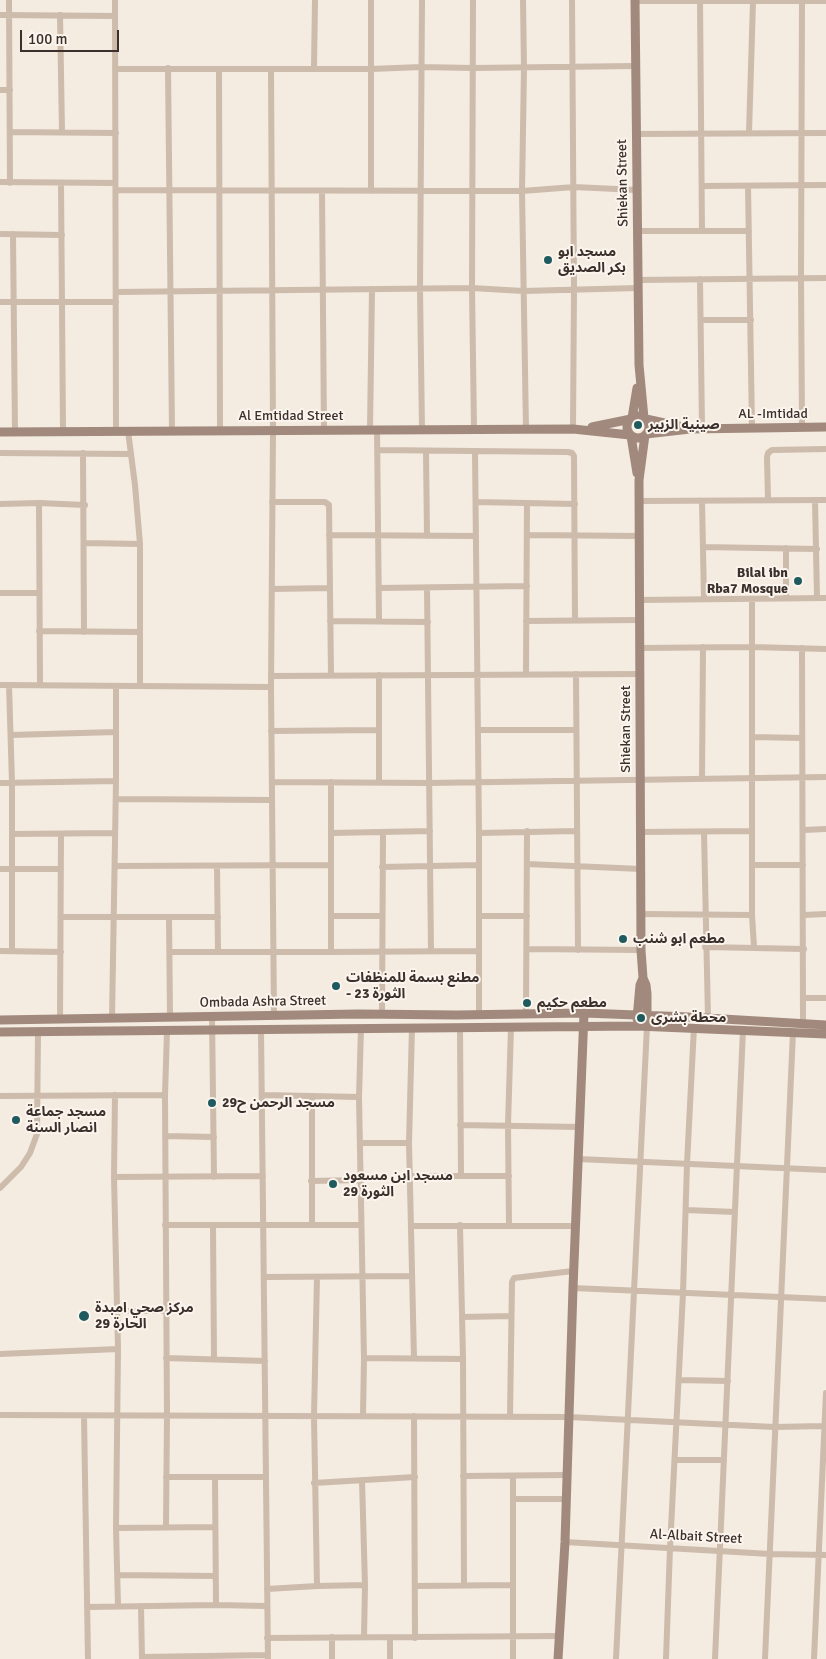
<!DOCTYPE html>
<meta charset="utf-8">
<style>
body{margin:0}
#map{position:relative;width:826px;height:1659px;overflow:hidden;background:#f4ebe1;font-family:Signika,sans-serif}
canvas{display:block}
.scale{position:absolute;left:20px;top:30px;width:99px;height:22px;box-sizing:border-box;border:2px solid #3b302b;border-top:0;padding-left:6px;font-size:15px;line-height:18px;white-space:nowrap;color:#3b302b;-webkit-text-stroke:4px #fbf5ee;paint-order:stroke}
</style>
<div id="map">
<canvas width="826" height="1659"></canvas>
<div class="scale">100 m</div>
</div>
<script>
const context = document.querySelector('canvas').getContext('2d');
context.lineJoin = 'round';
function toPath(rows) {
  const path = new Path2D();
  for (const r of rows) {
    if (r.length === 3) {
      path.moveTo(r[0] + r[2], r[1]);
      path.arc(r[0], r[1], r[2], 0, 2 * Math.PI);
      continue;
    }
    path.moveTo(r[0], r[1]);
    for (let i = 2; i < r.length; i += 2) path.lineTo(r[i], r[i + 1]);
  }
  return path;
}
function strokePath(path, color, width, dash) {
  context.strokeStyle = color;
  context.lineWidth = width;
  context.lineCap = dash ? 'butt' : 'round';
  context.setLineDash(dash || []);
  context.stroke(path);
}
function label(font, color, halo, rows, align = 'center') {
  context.font = font + ' Signika,"Noto Sans Arabic",sans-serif';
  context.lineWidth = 4;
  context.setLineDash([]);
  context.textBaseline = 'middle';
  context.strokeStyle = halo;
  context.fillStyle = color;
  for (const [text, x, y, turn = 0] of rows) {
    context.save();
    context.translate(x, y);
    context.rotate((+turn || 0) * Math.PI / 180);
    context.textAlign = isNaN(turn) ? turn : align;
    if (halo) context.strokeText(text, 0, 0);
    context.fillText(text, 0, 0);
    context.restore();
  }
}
strokePath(toPath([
 [9,0,10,183],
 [115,0,116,431],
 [473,0,472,288,474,429],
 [523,0,524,68,522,191,526,429],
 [572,0,574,289,573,429],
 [700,0,702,230],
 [635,1,826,1],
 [0,15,115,16],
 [60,15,62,132],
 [168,68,172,431],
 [314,68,315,0],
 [116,69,371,69,421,67,473,68,635,66],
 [219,69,220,430],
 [271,69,273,430,271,687,274,1016],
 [0,90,10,90],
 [10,132,116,133],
 [749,133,753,1],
 [636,134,826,133],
 [0,182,115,183],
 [61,183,63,431],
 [702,186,826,185],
 [748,186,752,428],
 [116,190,522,191,574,187,637,190],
 [371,191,371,0],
 [322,192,324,430],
 [638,231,749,231],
 [0,234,62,235],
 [13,234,15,432],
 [700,279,702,428],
 [638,280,826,278],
 [116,292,472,288,523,291,638,288],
 [0,302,116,302],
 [701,320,751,320],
 [802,428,801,278,802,1],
 [370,429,372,289],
 [377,429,379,621],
 [422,430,420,289,422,0],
 [128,431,135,485,140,544,140,686],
 [378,450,568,452,572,453,574,456,575,620],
 [426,451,427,536],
 [475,451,479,833,479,1014],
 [0,453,130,454],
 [83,453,84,632],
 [768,500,767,457,768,453,772,450,826,449],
 [815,500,817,598],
 [639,501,826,500],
 [702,501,704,599],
 [272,502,325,502,329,505,331,675],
 [476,502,575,504],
 [39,503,40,685],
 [0,504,39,503,85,505],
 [329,535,476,536],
 [527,535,639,536],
 [84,543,140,544],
 [703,547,817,549],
 [379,588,527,586],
 [427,588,431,951],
 [272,589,330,588],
 [0,593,39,593],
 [786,598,786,548],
 [752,599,752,915,754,947],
 [639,600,826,598],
 [330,621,428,622],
 [526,621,640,620],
 [39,631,140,632],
 [640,648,752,647,826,649],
 [802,648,803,1024],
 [526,674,527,503],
 [576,674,578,950],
 [379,675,379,782],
 [271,676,640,674],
 [0,685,271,687],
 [9,685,12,783,12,951],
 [478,730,576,730],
 [271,731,378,730],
 [11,735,116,732],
 [753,737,802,738],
 [702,778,703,647],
 [272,782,429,783,826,777],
 [0,783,116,781],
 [116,799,272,800],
 [803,830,826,829],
 [641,832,752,831],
 [704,832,708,1018],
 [331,833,430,831],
 [479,833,577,831],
 [12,834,115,833],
 [527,864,641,869],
 [752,865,803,865],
 [115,866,331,865],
 [217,866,218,952],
 [382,867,479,865],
 [0,869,61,869],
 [641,914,752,915],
 [803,915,826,914],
 [331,916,382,916],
 [480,916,527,916],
 [61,917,218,917],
 [169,917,170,1018],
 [705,947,804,949],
 [527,949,641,950],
 [0,951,61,952],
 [170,952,331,952,331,782],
 [331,952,478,951],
 [804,998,826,998],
 [526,1013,527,831],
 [382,1014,383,832],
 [212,1016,214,1177],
 [60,1019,61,834],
 [112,1019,116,781,116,686],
 [412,1027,409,1143,414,1358],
 [460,1027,461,1176],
 [361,1028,359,1097,364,1358,363,1416],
 [261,1030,268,1659],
 [115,1095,114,1177,118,1349,116,1528,118,1606],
 [262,1095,359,1097],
 [0,1096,165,1095],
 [460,1125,579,1127],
 [165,1136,214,1137],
 [360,1143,409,1143],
 [578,1159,826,1170],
 [411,1176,509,1176],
 [114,1177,263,1176],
 [311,1181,361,1180],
 [0,1188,21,1167,30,1153,37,1134,38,1032],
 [686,1210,735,1212],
 [165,1225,361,1225],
 [213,1225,214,1359],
 [312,1225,312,1096],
 [460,1225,463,1359,464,1585],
 [509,1225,508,1125,511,1027],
 [411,1226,575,1226],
 [265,1277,412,1276],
 [317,1277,314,1416,317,1586],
 [573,1288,826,1299],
 [117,1311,166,1311],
 [462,1317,511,1316],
 [0,1354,118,1349],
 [166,1358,265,1361],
 [364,1358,463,1359],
 [679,1380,728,1381],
 [0,1415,569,1417,774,1427,824,1426],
 [84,1416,88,1659],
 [414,1416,415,1638],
 [510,1417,512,1282,514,1278,573,1271],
 [675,1460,724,1460],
 [463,1476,567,1475],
 [166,1477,265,1477],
 [215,1477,216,1605],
 [513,1477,513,1659],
 [362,1480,365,1585,364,1637],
 [314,1483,415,1477],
 [513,1499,566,1499],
 [166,1526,167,1416,165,1095,167,1031],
 [116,1528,215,1527],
 [565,1542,770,1554,826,1555],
 [118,1575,215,1576],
 [415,1586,513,1585],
 [267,1589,317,1586,365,1585],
 [141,1606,142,1659],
 [88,1607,216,1605,267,1606],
 [332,1637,332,1659],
 [390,1637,390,1659],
 [267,1638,559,1636],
 [142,1657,268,1655],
 [616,1659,647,1026],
 [666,1659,670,1548,683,1293,687,1164,694,1027],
 [715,1659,743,1030],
 [765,1659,793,1032],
 [814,1659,826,1393]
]), '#cdbbac', 6);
strokePath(toPath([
 [635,0,639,365,644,418],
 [638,427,11],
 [632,418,637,388],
 [646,419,683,427],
 [592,427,631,419],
 [0,432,573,429,630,435],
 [646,434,690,429,826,427],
 [631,436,637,473],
 [643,978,646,985,647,994,647,1019],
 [637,1019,640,985,643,978,641,950,639,480,645,435],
 [0,1020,358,1014,457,1015,584,1013,689,1017,826,1025],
 [0,1032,637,1026,826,1034],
 [558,1659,565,1542,573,1288,584,1013]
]), '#a18a7d', 9);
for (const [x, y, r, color] of [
 [548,260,5,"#1f5a5e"],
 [638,425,5,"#1f5a5e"],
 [798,581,5,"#1f5a5e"],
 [623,939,5,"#1f5a5e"],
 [336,986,5,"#1f5a5e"],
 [527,1003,5,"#1f5a5e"],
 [641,1018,5,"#1f5a5e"],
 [212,1103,5,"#1f5a5e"],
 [16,1120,5,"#1f5a5e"],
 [333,1184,5,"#1f5a5e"],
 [84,1316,6,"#1f5a5e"]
]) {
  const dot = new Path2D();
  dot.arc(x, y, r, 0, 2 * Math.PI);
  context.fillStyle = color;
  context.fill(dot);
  strokePath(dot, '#fbf5ee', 2);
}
label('14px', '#3b302b', '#fbf5ee', [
 ["Shiekan Street",623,183,-91],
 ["AL -Imtidad",773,414],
 ["Al Emtidad Street",291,416],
 ["Shiekan Street",626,729,-90],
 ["Ombada Ashra Street",263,1002,-1],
 ["Al-Albait Street",696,1537,3]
]);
label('bold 14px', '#3b302b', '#fbf5ee', [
 ["مسجد ابو",558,252],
 ["بكر الصديق",558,268],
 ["صينية الزبير",648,425],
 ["Bilal ibn",788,573,"right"],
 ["Rba7 Mosque",788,589,"right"],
 ["مطعم ابو شنب",633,939],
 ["مطنع بسمة للمنظفات",346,978],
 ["- الثورة 23",346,994],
 ["مطعم حكيم",537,1003],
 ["محطة بشرى",651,1018],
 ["مسجد الرحمن ح29",222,1103],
 ["مسجد جماعة",26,1112],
 ["انصار السنة",26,1128],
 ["مسجد ابن مسعود",343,1176],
 ["الثورة 29",343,1192],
 ["مركز صحي امبدة",95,1308],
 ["الحارة 29",95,1324]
], 'left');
</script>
